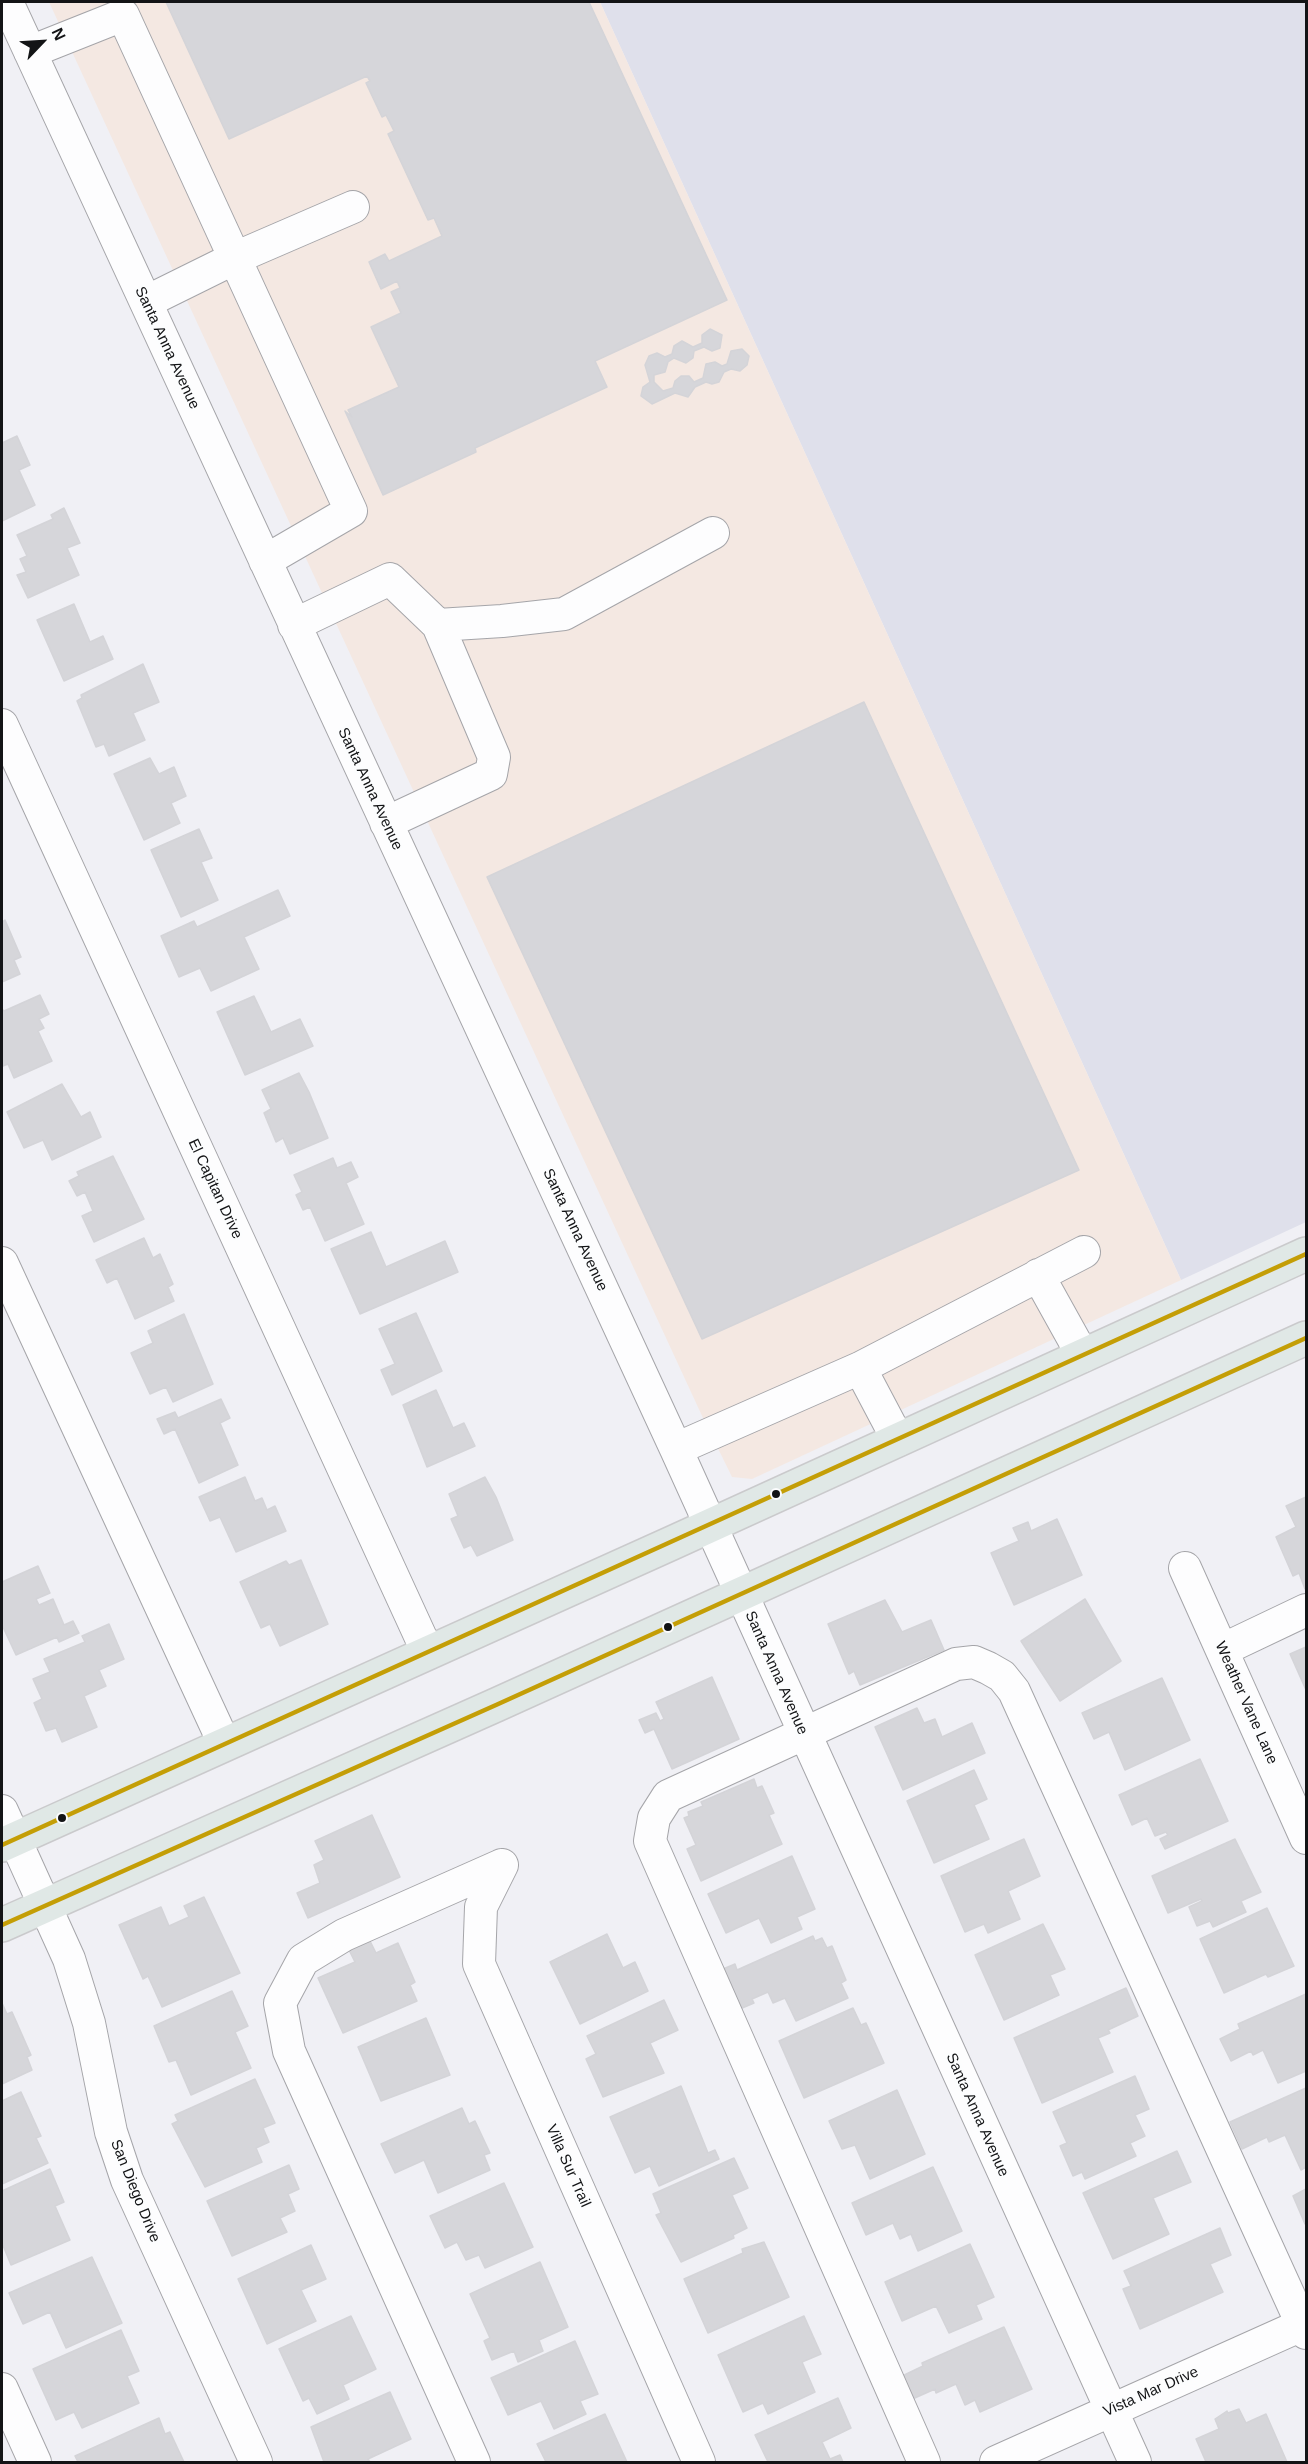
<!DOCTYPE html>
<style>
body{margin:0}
#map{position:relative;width:1308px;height:2464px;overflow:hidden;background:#f0f0f5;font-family:Helvetica,sans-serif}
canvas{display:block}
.frame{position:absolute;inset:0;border:3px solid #131416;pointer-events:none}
.north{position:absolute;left:12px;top:12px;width:60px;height:60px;-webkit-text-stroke:4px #fcfdfe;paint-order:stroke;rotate:65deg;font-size:16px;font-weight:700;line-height:24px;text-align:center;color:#131416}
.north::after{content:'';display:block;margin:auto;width:21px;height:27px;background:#131416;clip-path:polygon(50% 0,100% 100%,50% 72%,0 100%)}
</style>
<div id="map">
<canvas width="1308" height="2464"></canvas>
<div class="frame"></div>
<div class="north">N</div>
</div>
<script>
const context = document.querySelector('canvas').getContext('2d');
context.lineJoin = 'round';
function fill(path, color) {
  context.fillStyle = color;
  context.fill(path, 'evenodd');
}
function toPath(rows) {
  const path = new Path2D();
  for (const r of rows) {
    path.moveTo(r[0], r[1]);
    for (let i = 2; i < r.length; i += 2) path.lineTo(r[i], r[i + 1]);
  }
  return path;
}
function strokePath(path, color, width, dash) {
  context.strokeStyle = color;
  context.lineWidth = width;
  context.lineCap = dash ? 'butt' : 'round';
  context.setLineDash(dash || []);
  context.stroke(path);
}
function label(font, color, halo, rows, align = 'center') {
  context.font = font + ' Helvetica,sans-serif';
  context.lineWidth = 5;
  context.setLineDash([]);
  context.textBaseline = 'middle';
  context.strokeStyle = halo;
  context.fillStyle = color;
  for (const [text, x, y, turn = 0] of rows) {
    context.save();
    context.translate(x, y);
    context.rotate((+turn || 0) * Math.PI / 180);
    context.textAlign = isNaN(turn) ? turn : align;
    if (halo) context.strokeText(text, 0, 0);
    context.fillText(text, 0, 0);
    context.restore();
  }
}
fill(toPath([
 [600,2,1306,2,1306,1222,1181,1280]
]), '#dfe0eb');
fill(toPath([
 [49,2,600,2,1181,1280,752,1479,732,1477,703,1418]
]), '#f4e8e2');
const building = toPath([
 [166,2,589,2,727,300,595,361,607,387,475,448,476,452,383,495,345,411,352,417,348,410,399,387,371,327,401,313,391,292,400,288,397,281,381,289,369,262,385,254,389,261,442,236,434,218,428,220,388,134,394,131,386,115,382,117,366,83,370,81,367,76,229,139,166,2],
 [710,329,722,335,720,348,712,351,704,347,694,351,693,358,686,363,674,358,668,362,665,372,654,375,654,382,663,391,673,388,675,381,681,376,689,376,694,382,703,378,706,364,715,362,722,366,727,364,731,351,742,349,749,356,747,365,740,371,731,369,724,372,719,382,712,384,706,382,695,387,688,397,675,393,652,404,641,396,643,387,650,382,645,365,649,356,657,353,665,357,672,354,674,346,682,341,693,347,702,343,702,335,710,329],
 [17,436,30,465,19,470,35,505,2,521,2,443,17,436],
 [64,508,80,543,67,548,79,575,28,598,17,575,26,572,20,559,27,556,17,535,53,519,51,515,64,508],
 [74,604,90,642,103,636,113,659,64,681,37,620,74,604],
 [143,664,159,702,133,713,145,740,109,756,104,744,96,747,77,701,82,698,81,695,143,664],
 [864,702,1079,1170,702,1339,487,877,864,702],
 [150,758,159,774,174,767,186,796,171,803,180,823,144,840,114,774,150,758],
 [199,829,212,858,201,862,218,900,181,917,151,850,199,829],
 [278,890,290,916,244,937,259,969,211,991,200,968,179,977,161,936,194,921,197,927,278,890],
 [5,920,21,957,14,960,20,974,2,982,2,922,5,920],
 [40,995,49,1014,39,1019,44,1028,38,1031,52,1061,14,1078,8,1064,3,1066,2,1062,2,1009,4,1011,40,995],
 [254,996,271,1032,300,1019,313,1046,245,1075,217,1012,254,996],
 [299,1073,309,1092,328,1138,290,1154,283,1138,276,1142,264,1113,271,1109,262,1090,299,1073],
 [62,1084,81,1117,90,1112,101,1137,52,1160,43,1140,24,1148,7,1112,62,1084],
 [113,1156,144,1219,94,1242,82,1216,93,1211,85,1192,77,1196,69,1181,79,1176,77,1172,113,1156],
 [333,1158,337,1168,351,1162,358,1177,346,1183,364,1224,325,1241,310,1207,303,1210,296,1195,302,1192,294,1175,333,1158],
 [371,1232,386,1267,445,1241,458,1272,360,1314,331,1249,371,1232],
 [144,1238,153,1258,160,1254,173,1284,168,1287,174,1301,135,1319,117,1278,107,1283,96,1260,144,1238],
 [416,1313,442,1371,392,1395,381,1370,395,1364,379,1329,416,1313],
 [184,1314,213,1384,173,1402,166,1387,150,1394,131,1353,153,1343,148,1331,184,1314],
 [436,1390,453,1428,464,1423,475,1446,427,1467,403,1405,436,1390],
 [221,1399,230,1418,220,1423,238,1465,199,1483,175,1429,164,1434,157,1419,175,1412,178,1418,221,1399],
 [245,1477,255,1501,262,1498,267,1510,275,1506,286,1531,236,1552,220,1517,210,1521,199,1497,245,1477],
 [485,1477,496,1497,513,1540,477,1556,471,1545,464,1548,451,1519,458,1516,449,1494,485,1477],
 [1306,1497,1306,1589,1305,1589,1299,1573,1293,1576,1276,1537,1296,1527,1286,1506,1306,1497],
 [1057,1519,1082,1575,1014,1605,991,1553,1019,1541,1013,1528,1028,1522,1031,1531,1057,1519],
 [301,1560,328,1624,280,1646,270,1624,261,1628,240,1582,286,1561,289,1565,301,1560],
 [38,1566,50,1593,36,1599,39,1605,53,1599,64,1625,73,1621,79,1633,59,1642,57,1637,16,1655,2,1625,2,1582,38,1566],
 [1085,1599,1121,1661,1060,1701,1021,1641,1085,1599],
 [885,1600,902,1632,931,1620,944,1650,860,1685,854,1671,849,1674,828,1624,885,1600],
 [109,1624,124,1659,99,1670,106,1686,84,1696,97,1727,62,1742,56,1728,46,1731,34,1703,42,1699,33,1679,50,1672,44,1659,85,1642,82,1636,109,1624],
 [1306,1647,1306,1690,1290,1654,1306,1647],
 [712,1677,739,1739,672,1769,654,1729,645,1733,639,1720,656,1713,660,1721,664,1719,656,1702,712,1677],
 [1162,1678,1190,1740,1125,1770,1109,1732,1094,1739,1082,1713,1162,1678],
 [917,1708,924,1723,935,1719,942,1737,972,1723,985,1753,903,1790,875,1727,917,1708],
 [1200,1759,1228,1821,1165,1849,1160,1839,1168,1835,1166,1832,1155,1836,1147,1818,1132,1825,1119,1795,1200,1759],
 [974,1770,987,1799,974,1805,989,1839,934,1863,907,1801,974,1770],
 [754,1779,757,1788,762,1786,774,1813,769,1815,782,1844,701,1881,687,1849,696,1845,684,1818,689,1816,688,1812,703,1806,701,1802,754,1779],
 [372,1815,400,1877,308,1918,297,1893,320,1883,314,1865,324,1860,315,1841,372,1815],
 [1024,1839,1040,1876,1008,1891,1020,1919,988,1933,984,1924,965,1932,941,1876,1024,1839],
 [1235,1839,1261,1892,1241,1901,1246,1912,1213,1927,1210,1921,1197,1926,1189,1907,1202,1901,1201,1899,1168,1913,1152,1876,1235,1839],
 [792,1856,815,1909,797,1917,802,1929,771,1943,759,1918,726,1933,708,1894,792,1856],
 [204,1897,240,1973,162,2007,148,1976,143,1979,119,1925,161,1907,169,1926,189,1917,184,1906,204,1897],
 [1267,1908,1294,1966,1268,1977,1266,1974,1224,1993,1200,1939,1267,1908],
 [1043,1924,1065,1969,1050,1975,1059,1995,1004,2020,975,1955,1043,1924],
 [607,1934,623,1968,635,1962,648,1991,580,2024,550,1962,607,1934],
 [813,1936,815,1941,822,1938,827,1948,832,1946,846,1980,841,1983,848,1998,796,2021,785,1998,773,2003,768,1992,752,1999,754,2003,728,2014,711,1974,735,1964,737,1970,813,1936],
 [370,1941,376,1953,398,1943,415,1982,410,1985,417,2001,343,2033,318,1978,355,1962,349,1950,370,1941],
 [1126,1988,1138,2016,1108,2030,1110,2033,1098,2038,1113,2072,1042,2103,1014,2038,1126,1988],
 [232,1991,248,2026,235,2032,251,2068,191,2095,176,2060,169,2062,154,2026,232,1991],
 [1306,1994,1306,2071,1278,2083,1263,2050,1253,2055,1251,2051,1231,2061,1220,2039,1240,2029,1238,2024,1306,1994],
 [664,2000,678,2030,650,2043,664,2073,603,2097,586,2059,596,2054,587,2036,664,2000],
 [2,2003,7,2014,12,2012,31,2055,27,2057,32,2070,2,2084,2,2003],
 [853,2008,861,2025,866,2023,884,2063,804,2098,779,2041,853,2008],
 [426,2018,450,2075,381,2101,358,2047,426,2018],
 [1135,2076,1149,2109,1135,2115,1145,2136,1130,2143,1136,2156,1085,2179,1082,2172,1073,2176,1060,2146,1067,2143,1053,2112,1135,2076],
 [255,2079,275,2123,263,2128,269,2142,256,2148,262,2162,205,2187,172,2124,178,2121,175,2115,255,2079],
 [681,2086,708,2153,715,2150,719,2159,659,2186,650,2166,635,2173,610,2117,681,2086],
 [1306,2088,1306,2167,1301,2170,1285,2135,1269,2142,1267,2137,1242,2149,1230,2122,1306,2088],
 [897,2090,925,2154,870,2179,855,2145,842,2149,829,2121,897,2090],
 [21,2092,41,2136,36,2138,48,2163,2,2184,2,2101,21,2092],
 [462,2108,469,2124,475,2121,490,2153,484,2155,490,2170,438,2193,424,2160,395,2173,381,2144,462,2108],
 [1177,2151,1191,2182,1153,2198,1169,2234,1113,2259,1083,2193,1177,2151],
 [734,2158,748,2188,732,2195,747,2228,733,2235,734,2238,681,2262,656,2215,661,2213,653,2194,734,2158],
 [289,2165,299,2189,288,2194,295,2211,280,2218,287,2232,232,2256,207,2201,289,2165],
 [933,2167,962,2231,918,2251,911,2234,900,2239,893,2223,866,2235,852,2203,933,2167],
 [50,2169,64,2202,55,2206,70,2240,11,2265,2,2243,2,2191,50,2169],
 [504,2183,533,2247,485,2268,479,2255,466,2260,457,2242,445,2248,430,2216,504,2183],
 [1306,2189,1306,2223,1305,2224,1293,2196,1306,2189],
 [1220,2228,1231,2255,1210,2264,1223,2292,1140,2329,1123,2289,1131,2286,1124,2271,1220,2228],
 [764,2242,789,2297,708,2333,684,2279,743,2253,742,2249,764,2242],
 [970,2244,994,2297,976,2305,982,2319,949,2333,936,2306,902,2321,885,2282,970,2244],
 [311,2245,326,2279,301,2290,316,2321,267,2344,238,2279,311,2245],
 [92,2257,122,2323,66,2348,50,2312,23,2324,9,2293,92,2257],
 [540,2262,568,2327,539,2340,543,2351,518,2362,514,2351,492,2360,484,2341,490,2338,470,2294,540,2262],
 [351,2316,376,2369,343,2385,349,2399,317,2414,309,2398,303,2401,279,2349,351,2316],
 [804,2316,821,2354,802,2362,815,2392,768,2414,763,2403,743,2412,718,2355,804,2316],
 [1004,2327,1032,2389,980,2412,975,2400,965,2405,956,2384,936,2393,935,2389,908,2401,898,2378,923,2366,922,2363,1004,2327],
 [121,2330,139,2371,127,2376,139,2403,82,2428,74,2412,56,2420,33,2369,121,2330],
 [575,2341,598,2394,580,2401,586,2414,554,2429,541,2401,508,2415,491,2378,575,2341],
 [390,2392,411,2439,368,2459,370,2462,324,2462,311,2427,390,2392],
 [838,2398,851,2428,822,2442,830,2459,840,2455,843,2462,768,2462,755,2435,838,2398],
 [1239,2409,1246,2423,1266,2414,1287,2462,1206,2462,1196,2439,1219,2429,1215,2419,1227,2411,1228,2413,1239,2409],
 [605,2414,627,2462,546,2462,537,2444,605,2414],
 [159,2418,165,2434,170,2432,184,2462,78,2462,75,2456,159,2418]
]);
fill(building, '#d6d6da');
strokePath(building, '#d4d4d8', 1.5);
const minor = toPath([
 [7,2,676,1449,1135,2462],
 [30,52,123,15,351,511,265,561],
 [146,302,235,258,353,207],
 [294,625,390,579,438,625,494,757,491,774,386,823],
 [438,625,502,621,564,614,713,533],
 [2,725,428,1653],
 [2,1263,224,1743],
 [1038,1275,1083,1356],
 [860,1368,898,1440],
 [676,1449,860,1368,1084,1252],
 [1185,1568,1306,1838],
 [1222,1650,1306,1610],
 [2,1811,69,1959,89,2023,111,2132,127,2180,256,2462],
 [502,1865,481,1907,479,1964,699,2462],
 [2,2389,35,2462],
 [474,2462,289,2051,280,2003,303,1960,344,1935,502,1865],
 [924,2462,650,1841,654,1818,668,1796,956,1664,974,1662,988,1668,1002,1676,1014,1691,1306,2333],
 [996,2462,1306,2323]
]);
const major = toPath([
 [2,1845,672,1543,1306,1254],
 [2,1925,496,1705,1306,1338]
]);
strokePath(minor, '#a5a5a9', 34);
strokePath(major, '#cacacc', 36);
strokePath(minor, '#fdfdfe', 32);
strokePath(major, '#e0e8e6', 33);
strokePath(toPath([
 [2,1845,1306,1254],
 [2,1925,496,1705,1306,1338]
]), '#c49e06', 4.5);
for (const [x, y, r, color] of [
 [776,1494,5,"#131416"],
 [668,1627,5,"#131416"],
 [62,1818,5,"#131416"]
]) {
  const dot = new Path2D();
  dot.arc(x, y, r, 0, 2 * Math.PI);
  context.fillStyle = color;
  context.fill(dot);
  strokePath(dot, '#fcfdfe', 2);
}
label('15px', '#131416', '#fcfdfe', [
 ["Santa Anna Avenue",167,348,65],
 ["Santa Anna Avenue",370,789,65],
 ["El Capitan Drive",215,1189,65],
 ["Santa Anna Avenue",575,1230,65],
 ["Santa Anna Avenue",776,1673,66],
 ["Weather Vane Lane",1246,1703,66],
 ["Santa Anna Avenue",977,2115,66],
 ["Villa Sur Trail",568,2166,66],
 ["San Diego Drive",135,2191,68],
 ["Vista Mar Drive",1151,2392,-24]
]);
</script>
